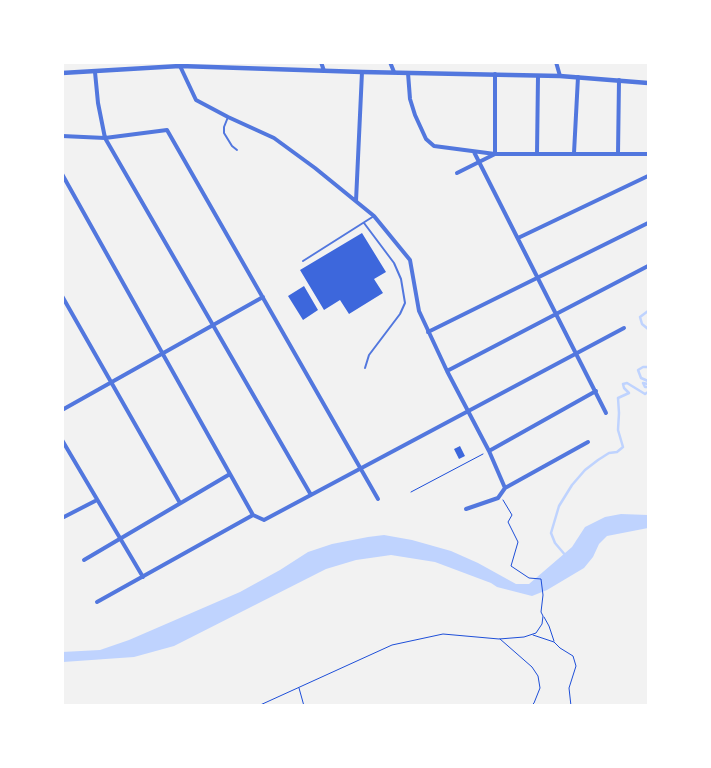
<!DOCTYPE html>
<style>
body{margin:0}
#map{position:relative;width:711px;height:768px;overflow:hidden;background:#f2f2f2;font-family:Overpass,sans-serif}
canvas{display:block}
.frame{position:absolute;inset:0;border:64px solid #fff;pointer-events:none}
</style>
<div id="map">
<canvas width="711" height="768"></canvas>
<div class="frame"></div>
</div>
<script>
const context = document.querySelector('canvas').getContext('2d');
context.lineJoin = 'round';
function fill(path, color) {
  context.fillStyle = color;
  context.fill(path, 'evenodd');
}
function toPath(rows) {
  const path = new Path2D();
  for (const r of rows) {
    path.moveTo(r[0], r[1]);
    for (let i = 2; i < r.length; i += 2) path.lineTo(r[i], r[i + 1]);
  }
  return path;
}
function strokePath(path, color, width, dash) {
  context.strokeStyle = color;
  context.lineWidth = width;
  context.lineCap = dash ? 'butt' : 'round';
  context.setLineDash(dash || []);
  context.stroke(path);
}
fill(toPath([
 [621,514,648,515,648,528,607,536,599,544,593,557,584,568,547,590,532,596,497,587,491,583,435,562,391,555,356,560,326,569,174,646,134,657,63,662,62,652,100,650,129,640,240,592,280,570,308,552,332,544,368,537,384,535,412,540,451,551,478,563,516,584,529,584,572,547,585,527,605,517]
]), '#bfd3fe');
strokePath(toPath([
 [648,311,640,317,642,324,648,329],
 [648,367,643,367,638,370,641,378,648,381],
 [648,384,643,383,645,387,648,387],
 [566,556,555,543,551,533,559,506,572,485,585,470,598,460,609,453,617,452,623,447,618,430,619,413,618,398,629,393,624,388,623,384,627,383,645,394,648,392]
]), '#bfd3fe', 2.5);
fill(toPath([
 [362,233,386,272,374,279,383,293,349,314,340,300,324,310,300,270],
 [304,286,318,310,303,320,288,296],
 [460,446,465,456,459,459,454,449]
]), '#3d67dc');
strokePath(toPath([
 [411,492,483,454],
 [544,617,549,626,554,641],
 [533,635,554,642,560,648,573,656,576,666,569,688,571,706],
 [500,639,532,667,538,676,540,688,534,703,531,706],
 [299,688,304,706],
 [258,706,392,645,443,634,499,639,524,637,536,633,542,624,543,616,541,612,543,595,541,579,529,578,511,566,518,542,508,522,512,515,503,500]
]), '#1d4ed8', 1);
strokePath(toPath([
 [228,117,224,127,224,133,232,146,237,150],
 [364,223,394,263,401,279,405,303,400,314,369,355,365,368],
 [303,261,374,216]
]), '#5277de', 2);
strokePath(toPath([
 [321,62,324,71],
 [390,62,394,72],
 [556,62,560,76],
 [180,66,196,100,228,117,274,138,315,168,374,216,410,260,419,311,447,371,489,451,505,488],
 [95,72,98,103,105,138,311,495],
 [408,73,410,99,415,115,426,139,434,146,495,154,648,154],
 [62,136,105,138,167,130,378,499],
 [474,152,606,413],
 [574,153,578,77],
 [537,154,538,76],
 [618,154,619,80],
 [457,173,495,154,495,74],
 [62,174,253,515],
 [356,201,362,72],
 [518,238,648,176],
 [62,296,180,503],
 [428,332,648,223],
 [447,371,648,266],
 [62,410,263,297],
 [62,440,143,577],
 [489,451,596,391],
 [466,509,498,498,505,488,588,442],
 [62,518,97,500],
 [84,560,230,474],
 [97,602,253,515,264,520,624,328]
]), '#5277de', 4);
strokePath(toPath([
 [62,73,180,66,362,72,560,76,648,83]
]), '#5277de', 4.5);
</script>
